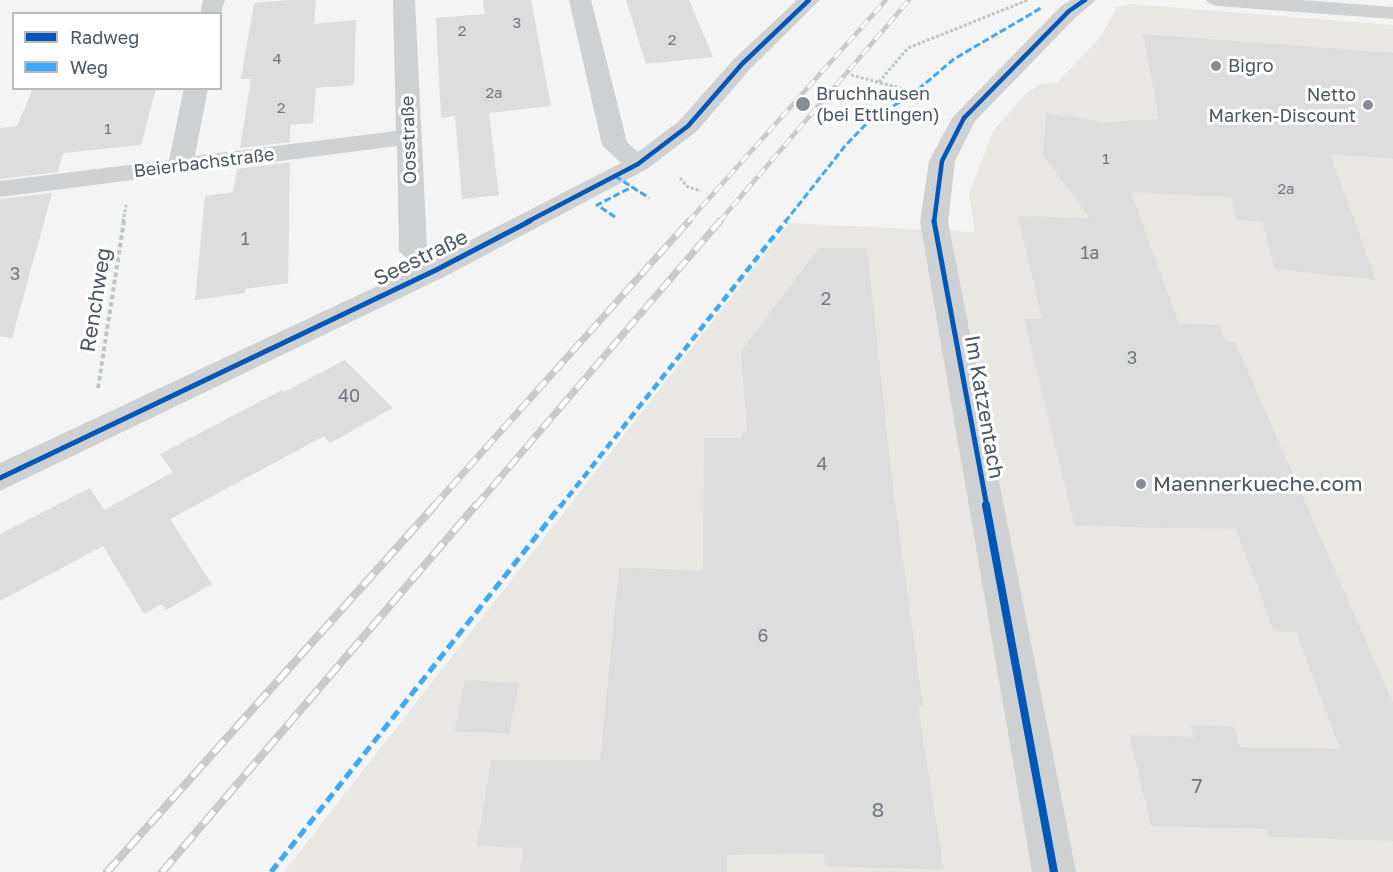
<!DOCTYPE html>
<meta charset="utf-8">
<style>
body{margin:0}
#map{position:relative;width:1393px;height:872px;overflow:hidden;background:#f4f4f4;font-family:"Golos Text",sans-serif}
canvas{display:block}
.legend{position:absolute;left:12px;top:12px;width:210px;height:78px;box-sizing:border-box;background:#fff;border:2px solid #b7bbc0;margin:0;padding:8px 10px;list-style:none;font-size:18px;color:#4a5661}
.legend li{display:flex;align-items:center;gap:12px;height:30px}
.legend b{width:30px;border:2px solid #b7bbc0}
</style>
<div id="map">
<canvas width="1393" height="872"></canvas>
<ul class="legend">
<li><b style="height:8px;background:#0057b8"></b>Radweg</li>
<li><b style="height:8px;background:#3fa9f5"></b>Weg</li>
</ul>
</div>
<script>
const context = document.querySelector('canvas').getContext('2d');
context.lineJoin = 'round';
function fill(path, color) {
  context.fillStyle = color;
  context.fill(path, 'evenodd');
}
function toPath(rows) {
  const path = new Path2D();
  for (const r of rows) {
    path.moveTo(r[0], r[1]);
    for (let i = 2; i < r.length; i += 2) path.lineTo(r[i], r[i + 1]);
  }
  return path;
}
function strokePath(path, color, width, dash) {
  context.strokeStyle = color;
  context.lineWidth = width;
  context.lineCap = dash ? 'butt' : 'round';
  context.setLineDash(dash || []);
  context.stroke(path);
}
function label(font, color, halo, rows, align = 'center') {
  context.font = font + ' "Golos Text",sans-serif';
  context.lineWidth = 6;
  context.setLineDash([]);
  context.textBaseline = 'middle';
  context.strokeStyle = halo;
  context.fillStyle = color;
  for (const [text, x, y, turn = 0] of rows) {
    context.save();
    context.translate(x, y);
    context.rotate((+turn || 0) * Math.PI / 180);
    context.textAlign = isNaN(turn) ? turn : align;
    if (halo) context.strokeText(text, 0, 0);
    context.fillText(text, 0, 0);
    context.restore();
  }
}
fill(toPath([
 [1130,4,1393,25,1393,872,284,872,789,223,975,232,969,194,993,131,1026,94,1040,84,1057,83,1099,39,1117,7]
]), '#e8e7e3');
fill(toPath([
 [288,0,316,0,314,24,356,20,354,85,316,88,313,123,290,125,290,142,240,148,251,79,241,79,254,3],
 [483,0,531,0,551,106,489,113,499,195,462,199,455,116,441,118,436,18,485,14],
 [626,0,689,0,713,57,646,64],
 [1143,34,1393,53,1393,159,1330,154,1376,280,1275,269,1262,222,1237,220,1231,197,1131,192,1179,324,1219,325,1226,342,1235,342,1393,703,1393,841,1269,837,1266,829,1151,826,1129,735,1194,737,1190,725,1234,727,1240,747,1340,749,1296,632,1274,631,1236,529,1075,526,1024,319,1042,319,1018,216,1090,218,1043,155,1046,113,1105,122,1159,119],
 [33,88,156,88,141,145,63,153,58,172,0,179,0,128,17,126],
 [290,162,288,283,245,289,245,293,195,300,205,196,233,192,237,169],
 [52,193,12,338,0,336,0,199],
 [819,248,867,248,892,479,923,707,918,707,944,870,825,866,824,854,727,855,727,872,520,872,523,848,477,846,491,760,600,760,619,568,703,570,704,438,742,438,742,432,747,432,741,351],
 [345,360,393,408,330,443,324,436,170,519,212,584,166,610,162,604,144,614,103,546,0,601,0,534,90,488,104,510,173,472,160,454,282,390,284,392],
 [465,680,519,683,509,734,454,731]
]), '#ddddde');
strokePath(toPath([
 [851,75,915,92,932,101],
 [879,82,908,48,1028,0],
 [680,178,688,187,701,191],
 [123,222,126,205]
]), '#bcc7c4', 3, [3, 2]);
strokePath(toPath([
 [98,388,124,221]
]), '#bcc7c4', 4, [4.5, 3]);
fill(toPath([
 [203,0,225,0,220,16,220,14,200,14,203,0],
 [393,0,415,0,427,248,438,257,621,163,602,145,569,0,591,0,627,142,638,152,679,121,734,59,797,0,820,0,750,69,697,131,647,169,446,276,0,491,0,463,416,268,399,251,397,146,0,197,0,181,169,160,184,88,208,88,195,156,396,131,393,0],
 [1071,0,1096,0,1077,16,975,121,955,161,948,222,1076,872,1032,872,920,222,929,161,952,118,1061,6,1071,0],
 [1206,0,1303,0,1393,7,1393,19,1217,6,1210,4,1206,0]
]), '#ced0d2');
const railFar2 = toPath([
 [688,222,886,0],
 [719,222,909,0]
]);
const railFar1 = toPath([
 [433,507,689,221],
 [475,507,720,221]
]);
const rail = toPath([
 [107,872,435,505],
 [162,872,476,505]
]);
strokePath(railFar2, '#c9cacc', 4.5);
strokePath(railFar1, '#c9cacc', 7);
strokePath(rail, '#c9cacc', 8);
strokePath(railFar2, '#fff', 3, [10]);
strokePath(railFar1, '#fff', 4.5, [13]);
strokePath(rail, '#fff', 5, [16]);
strokePath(toPath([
 [615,176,649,198],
 [615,217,597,205,632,187],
 [785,222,845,146,867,123,915,92,954,59,1041,8]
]), '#3fa9f5', 3, [7, 3]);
strokePath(toPath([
 [560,507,786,221]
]), '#3fa9f5', 4.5, [8, 4.5]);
strokePath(toPath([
 [271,872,561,505]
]), '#3fa9f5', 5, [10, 5]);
strokePath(toPath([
 [527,222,638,164,688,126,742,64,809,0],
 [934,222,942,161,964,118,1069,11,1085,0]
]), '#0057b8', 4.5);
strokePath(toPath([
 [934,221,987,507],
 [0,478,436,270,530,221]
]), '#0057b8', 5);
strokePath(toPath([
 [986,505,1054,872]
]), '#0057b8', 8);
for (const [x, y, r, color] of [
 [1216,66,6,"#868d94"],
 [803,104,8,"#868d94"],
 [1368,105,6,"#868d94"],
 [1141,484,6,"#868d94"]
]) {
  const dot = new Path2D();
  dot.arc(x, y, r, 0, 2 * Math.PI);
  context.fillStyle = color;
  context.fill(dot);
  strokePath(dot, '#fff', 2);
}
label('15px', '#707881', null, [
 ["3",517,23],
 ["2",462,31],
 ["2",672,40],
 ["4",277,59],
 ["2a",494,93],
 ["2",281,108],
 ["1",108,129],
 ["1",1106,159],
 ["2a",1286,189]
]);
label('18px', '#4a5661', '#fff', [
 ["Bigro",1228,66],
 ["Bruchhausen",816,94],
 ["(bei Ettlingen)",816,115],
 ["Netto",1356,95,"right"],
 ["Marken-Discount",1356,116,"right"]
], 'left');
label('18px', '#4a5661', '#fff', [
 ["Oosstraße",409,140,-92],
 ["Beierbachstraße",204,163,-7]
]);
label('18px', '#707881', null, [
 ["1",245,239],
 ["1a",1090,253],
 ["3",15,274],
 ["2",826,299],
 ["3",1132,358],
 ["40",349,396],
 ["4",822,464],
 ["6",763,636]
]);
label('21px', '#4a5661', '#fff', [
 ["Seestraße",421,258,-26],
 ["Renchweg",96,300,-81],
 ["Im Katzentach",984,407,80]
]);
label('21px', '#4a5661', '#fff', [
 ["Maennerkueche.com",1153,484]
], 'left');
label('21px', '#707881', null, [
 ["7",1197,786],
 ["8",878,810]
]);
</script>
